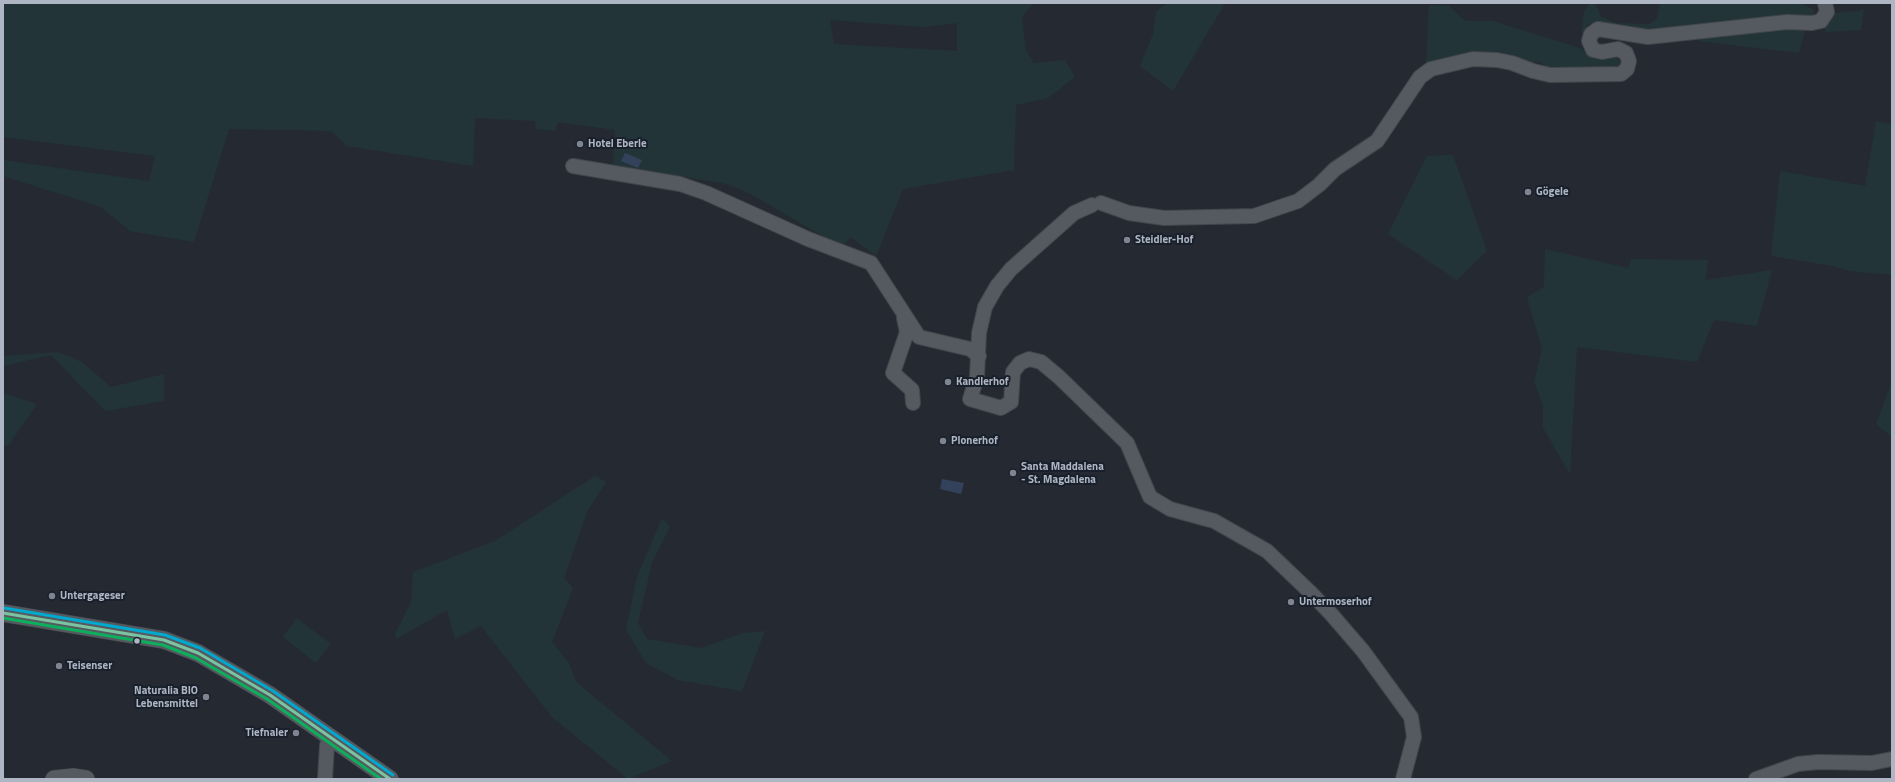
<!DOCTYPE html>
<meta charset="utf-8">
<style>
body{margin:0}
#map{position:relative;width:1895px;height:782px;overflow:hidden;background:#252a32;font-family:"Titillium Web",sans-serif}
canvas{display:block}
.frame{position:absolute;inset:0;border:4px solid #aeb6c4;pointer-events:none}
</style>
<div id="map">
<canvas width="1895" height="782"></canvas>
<div class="frame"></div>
</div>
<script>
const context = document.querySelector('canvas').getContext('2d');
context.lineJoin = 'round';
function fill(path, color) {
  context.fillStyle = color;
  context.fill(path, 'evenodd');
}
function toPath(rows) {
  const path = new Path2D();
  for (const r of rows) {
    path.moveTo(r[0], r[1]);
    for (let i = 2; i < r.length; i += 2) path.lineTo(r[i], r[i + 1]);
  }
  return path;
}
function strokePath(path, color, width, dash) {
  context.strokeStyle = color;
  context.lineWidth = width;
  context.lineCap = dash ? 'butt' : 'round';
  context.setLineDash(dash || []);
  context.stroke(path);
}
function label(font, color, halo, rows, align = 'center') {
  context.font = font + ' "Titillium Web",sans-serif';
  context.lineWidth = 4;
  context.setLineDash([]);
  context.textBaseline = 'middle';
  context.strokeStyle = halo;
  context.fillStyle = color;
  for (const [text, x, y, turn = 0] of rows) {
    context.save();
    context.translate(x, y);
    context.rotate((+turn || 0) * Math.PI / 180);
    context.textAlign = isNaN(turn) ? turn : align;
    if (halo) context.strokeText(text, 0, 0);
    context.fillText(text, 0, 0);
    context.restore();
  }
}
fill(toPath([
 [3,3,1033,3,1022,17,1026,51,1034,63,1065,60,1075,77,1048,98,1016,105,1014,170,903,189,876,256,851,237,841,247,751,194,727,184,613,165,615,130,558,122,555,131,536,129,535,121,475,118,473,166,347,146,331,131,229,129,194,242,130,231,101,207,3,176,3,160,149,181,155,156,3,137],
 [830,20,924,27,957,23,957,51,834,44],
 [1167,3,1225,3,1173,91,1140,66,1153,34,1156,12],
 [1590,3,1596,5,1601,17,1616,23,1650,24,1657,18,1660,3,1800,3,1815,10,1811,18,1692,24,1650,32,1597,23,1591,23,1587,25,1583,39,1581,39,1584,11],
 [1429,5,1449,6,1465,21,1492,21,1580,48,1591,57,1602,60,1615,56,1621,63,1619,68,1541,69,1543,63,1534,61,1534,66,1426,66],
 [1864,9,1861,30,1826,32,1824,26,1831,20,1835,13,1858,11],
 [1794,27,1805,30,1799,53,1699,41,1697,35],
 [1876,121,1892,124,1892,275,1850,271,1833,266,1771,256,1780,171,1865,186],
 [1453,155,1487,251,1457,280,1388,234,1427,156],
 [1545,249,1628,268,1631,259,1708,260,1705,280,1772,270,1757,326,1714,320,1697,362,1577,347,1570,474,1543,428,1543,405,1534,382,1542,349,1527,297,1544,287],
 [58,352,82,362,111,387,164,374,164,401,105,411,51,355,3,366,3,356],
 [1892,381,1892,437,1876,424],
 [3,393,37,404,8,446,3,445],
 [595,476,606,482,587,512,564,578,573,588,552,642,569,663,576,682,672,761,628,779,552,717,481,626,455,639,447,610,396,639,395,634,411,602,413,572,495,541],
 [662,518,670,527,652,562,638,623,647,639,701,648,743,633,765,631,742,691,678,680,646,663,626,630,637,577],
 [297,618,331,644,316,663,283,637]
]), '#223437');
fill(toPath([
 [625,153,642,160,638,168,621,161],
 [942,479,964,483,961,494,940,489]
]), '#33425a');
const minor = toPath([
 [573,166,680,184,706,193,808,239,871,263,919,337,970,349,979,356],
 [1101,203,1129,213,1164,218,1254,216,1298,201,1319,185,1335,169,1377,141,1420,77,1431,69,1473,59,1497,60,1512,63,1533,71,1550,75,1621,74,1627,69,1629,61,1626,53,1618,49,1602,52,1593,50,1589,41,1591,34,1598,29,1648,37,1787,22,1812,23,1821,21,1827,12,1825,3],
 [1092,205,1074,213,1011,269,997,286,985,307,979,333,977,377,970,399,1001,408,1011,402,1013,372,1020,363,1029,359,1041,362,1059,377,1127,443,1150,497,1170,509,1214,521,1267,551,1311,593,1332,615,1363,651,1411,717,1414,737,1403,779],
 [904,318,907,332,893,373,912,390,913,403],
 [325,779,327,745,331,738],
 [1756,779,1798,764,1818,762,1872,763,1892,759]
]);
const tertiary = toPath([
 [3,613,164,640,198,653,270,695,390,779],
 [54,779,73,777,86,779]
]);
strokePath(minor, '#42464c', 16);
strokePath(tertiary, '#42464c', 18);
strokePath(minor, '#555960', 14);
strokePath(tertiary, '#555960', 17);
strokePath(toPath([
 [3,613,164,640,198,653,270,695,390,779]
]), '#7ac4a1', 3);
strokePath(toPath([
 [3,618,163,645,196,658,267,699,381,779]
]), '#0daf5c', 3);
strokePath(toPath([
 [4,608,165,635,200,648,273,691,393,775]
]), '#00a9ce', 3);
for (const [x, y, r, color] of [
 [580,144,4,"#7e8591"],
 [1528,192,4,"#7e8591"],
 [1127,240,4,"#7e8591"],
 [948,382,4,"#7e8591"],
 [943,441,4,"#7e8591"],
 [1013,473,4,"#7e8591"],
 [52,596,4,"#7e8591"],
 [1291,602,4,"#7e8591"],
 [137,641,3.5,"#aeb6c4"],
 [59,666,4,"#7e8591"],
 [206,697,4,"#7e8591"],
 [296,733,4,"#7e8591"]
]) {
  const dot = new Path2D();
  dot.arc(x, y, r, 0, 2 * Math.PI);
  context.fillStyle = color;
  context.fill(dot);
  strokePath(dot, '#19202c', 1.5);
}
label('bold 11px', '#aeb6c4', '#19202c', [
 ["Hotel Eberle",588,144],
 ["Gögele",1536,192],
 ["Steidler-Hof",1135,240],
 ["Kandlerhof",956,382],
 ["Plonerhof",951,441],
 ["Santa Maddalena",1021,467],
 ["- St. Magdalena",1021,480],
 ["Untergageser",60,596],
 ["Untermoserhof",1299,602],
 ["Teisenser",67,666],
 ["Naturalia BIO",198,691,"right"],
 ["Lebensmittel",198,704,"right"],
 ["Tiefnaler",288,733,"right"]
], 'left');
</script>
